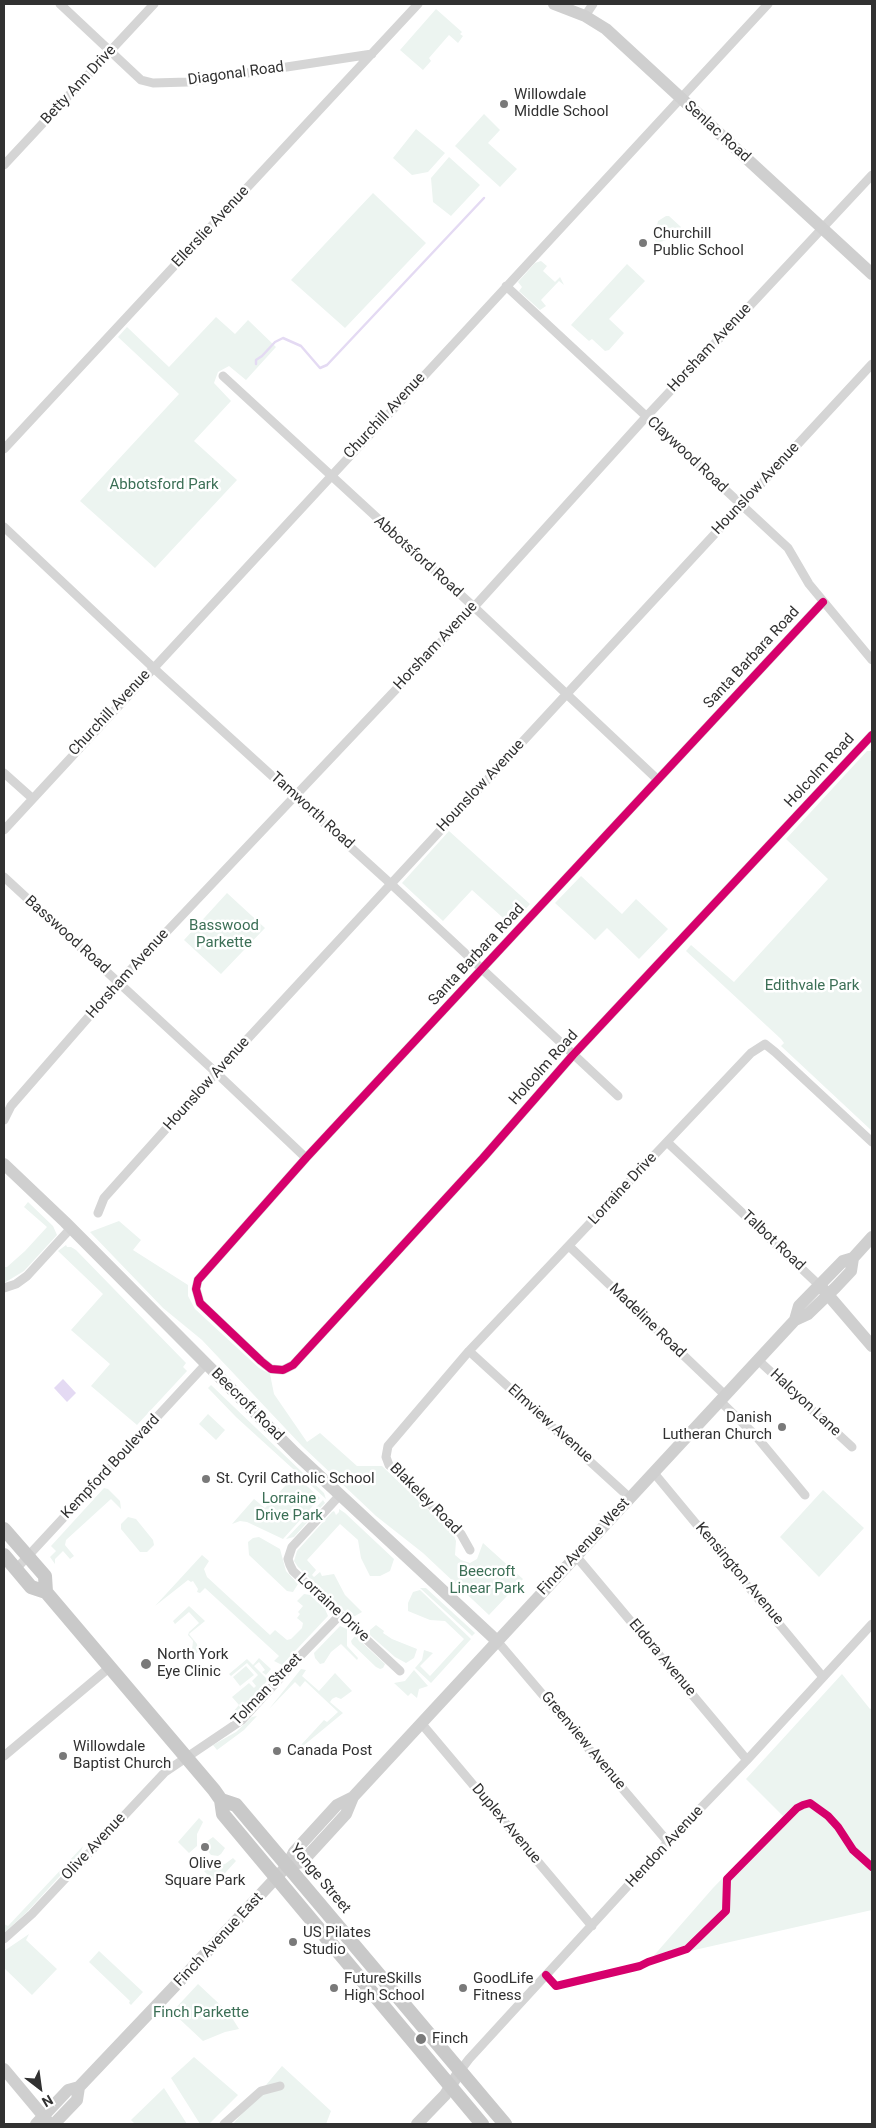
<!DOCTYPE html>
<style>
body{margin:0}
#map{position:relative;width:876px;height:2128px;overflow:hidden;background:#fff;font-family:Roboto,sans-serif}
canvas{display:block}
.frame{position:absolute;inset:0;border:5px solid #313131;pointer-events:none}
.north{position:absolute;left:15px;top:2063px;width:50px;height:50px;-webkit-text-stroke:4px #fff;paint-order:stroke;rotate:150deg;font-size:14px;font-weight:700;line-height:20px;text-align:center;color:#313131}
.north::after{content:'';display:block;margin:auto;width:18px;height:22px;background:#313131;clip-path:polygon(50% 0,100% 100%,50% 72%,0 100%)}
</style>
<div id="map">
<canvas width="876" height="2128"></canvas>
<div class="frame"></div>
<div class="north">N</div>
</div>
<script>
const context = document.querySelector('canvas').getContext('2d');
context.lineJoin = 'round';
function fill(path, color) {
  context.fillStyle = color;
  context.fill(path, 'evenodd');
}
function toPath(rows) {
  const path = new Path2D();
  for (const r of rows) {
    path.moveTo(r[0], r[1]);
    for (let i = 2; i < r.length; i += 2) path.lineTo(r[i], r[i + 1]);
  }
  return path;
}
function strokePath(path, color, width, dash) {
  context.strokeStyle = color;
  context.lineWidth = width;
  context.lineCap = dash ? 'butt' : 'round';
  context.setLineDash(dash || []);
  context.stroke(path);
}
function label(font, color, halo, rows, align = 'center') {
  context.font = font + ' Roboto,sans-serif';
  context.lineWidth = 5;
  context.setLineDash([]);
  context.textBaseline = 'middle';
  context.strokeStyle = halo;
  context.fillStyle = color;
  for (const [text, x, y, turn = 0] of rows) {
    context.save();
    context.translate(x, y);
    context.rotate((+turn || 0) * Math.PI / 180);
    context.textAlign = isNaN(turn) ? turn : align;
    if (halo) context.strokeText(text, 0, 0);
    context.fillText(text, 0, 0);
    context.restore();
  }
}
fill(toPath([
 [436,9,462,32,460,34,463,36,458,43,449,35,429,58,431,61,423,70,400,50],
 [484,114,500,130,488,143,517,169,500,187,455,146],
 [416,129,445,153,428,172,412,175,393,158],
 [449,157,480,185,451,216,433,202,431,178],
 [373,193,426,243,345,328,291,280],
 [666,216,669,216,681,227,681,230,676,237,657,243,654,239,658,221],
 [541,261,547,266,543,271,555,282,560,277,564,285,559,281,541,300,546,306,540,310,520,292,519,291,522,287,518,282,535,263],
 [627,264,645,281,609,319,624,333,609,350,605,351,592,339,589,341,571,325],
 [216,317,235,334,248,320,276,347,246,380,229,366,218,372,214,383,231,401,194,441,237,480,155,568,80,501,179,394,118,337,127,327,169,367],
 [867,751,872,751,872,1131,781,1046,784,1043,781,1039,686,951,691,945,734,982,828,879,786,839],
 [449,831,530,904,511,925,472,890,443,921,402,883],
 [581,876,622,914,636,899,668,929,639,959,607,928,595,940,555,903],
 [227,893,265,928,221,974,184,940],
 [28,1202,53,1226,57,1235,24,1271,4,1283,4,1267,7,1267,25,1251,47,1227,24,1207],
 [119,1221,141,1240,133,1250,188,1285,188,1296,195,1309,259,1368,270,1374,274,1394,307,1442,320,1433,357,1466,382,1466,453,1533,456,1541,455,1555,461,1560,470,1563,477,1559,483,1543,523,1579,489,1615,423,1553,376,1516,302,1446,202,1340,163,1308,90,1232],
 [66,1245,67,1247,71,1247,76,1250,186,1363,183,1367,187,1371,137,1425,91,1386,110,1364,71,1330,103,1294,58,1251],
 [211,1385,324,1493,326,1499,236,1417,208,1388],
 [208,1414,225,1430,216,1440,199,1424],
 [295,1475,320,1498,283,1539,247,1522,240,1521,232,1524,254,1499,265,1508],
 [104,1488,108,1489,120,1501,121,1509,111,1499,66,1540,65,1545,74,1556,70,1559,63,1551,55,1559,55,1564,50,1557,56,1551,51,1546],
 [823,1490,864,1528,819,1577,780,1537],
 [323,1500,325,1503,320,1508,294,1537,286,1539],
 [339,1509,345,1513,394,1559,390,1571,380,1576,370,1576,361,1558,358,1540,340,1524,307,1560,316,1570,312,1575,314,1577,320,1572,322,1576,334,1574,345,1595,362,1612,355,1616,350,1616,298,1567,294,1561,297,1551,332,1512,334,1511,336,1515,339,1512],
 [128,1517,136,1519,153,1540,154,1545,147,1552,140,1552,121,1529,121,1524],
 [259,1537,280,1549,286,1571,298,1584,293,1592,287,1591,249,1555,248,1542,253,1538],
 [202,1555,209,1561,204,1569,207,1577,270,1635,275,1630,287,1640,291,1639,302,1628,303,1623,297,1618,300,1614,298,1612,303,1606,297,1601,304,1594,310,1595,325,1609,328,1616,282,1665,274,1661,279,1656,205,1588,200,1593,197,1592,198,1589,193,1581,191,1582,188,1580,155,1606],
 [420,1588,426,1588,475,1633,472,1636,470,1634],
 [420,1590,471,1639,431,1683,415,1668,422,1660,424,1650,433,1653,420,1666,430,1676,464,1639,445,1621,430,1620,408,1611,408,1603,413,1592],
 [189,1606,205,1621,189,1634,197,1644,198,1652,195,1654,192,1650,193,1641,188,1635,189,1632,199,1623,189,1612,175,1624,173,1621],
 [376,1625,384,1631,383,1633,392,1639,417,1649,414,1658,406,1663,395,1657,370,1635,370,1630],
 [340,1626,347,1629,347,1646,358,1658,357,1660,341,1644,331,1652,324,1663,320,1664,315,1658,314,1653],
 [355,1636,385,1664,383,1668,380,1669,376,1667,352,1644,351,1641],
 [259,1658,271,1669,266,1675,262,1672,265,1670,259,1662,254,1666,268,1680,234,1716,232,1713,239,1705,232,1697,249,1683,254,1688,256,1686,252,1681,258,1675,247,1663,231,1676,229,1674,247,1659,253,1665],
 [246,1666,254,1675,240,1686,233,1677],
 [301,1669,306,1670,302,1676,319,1691,335,1673,352,1691,341,1699,336,1697,332,1699,330,1702,343,1713,303,1746,301,1745,324,1720,327,1722,338,1712,305,1681,300,1687,295,1682,269,1709],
 [414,1670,428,1686,419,1689,417,1698,411,1693,408,1696,394,1683,405,1681],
 [842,1674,870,1709,872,1708,872,1910,650,1960,713,1888,783,1816,746,1779],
 [257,1716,244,1730,217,1750,213,1745,236,1732,252,1717],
 [199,1818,203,1822,197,1834,197,1846,189,1853,178,1842],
 [213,1837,225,1848,221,1854,218,1856,211,1855,206,1849,206,1842],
 [83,1846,80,1854,27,1912,4,1933,4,1924,8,1926],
 [233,1858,236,1861,216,1883,204,1871,211,1865,225,1864],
 [29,1934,26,1940,57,1969,32,1995,4,1968,4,1951],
 [99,1951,143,1992,131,2005,129,2003,130,2001,89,1962],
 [198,1984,229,2013,239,2029,225,2032,203,2041,172,2012],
 [194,2057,238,2095,209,2124,200,2124,171,2078],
 [282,2066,331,2111,326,2124,233,2124],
 [164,2088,187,2124,135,2124,131,2120]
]), '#ecf4f0');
fill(toPath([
 [63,1379,76,1393,67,1402,54,1388]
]), '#e4daf3');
strokePath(toPath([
 [256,364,256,360,262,356,275,342,283,338,301,346,320,368,327,365,484,198]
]), '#e4daf3', 2.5);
strokePath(toPath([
 [60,4,141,80,153,83,188,82,372,54],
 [585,16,593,4],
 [4,165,154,4],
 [506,286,788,548,809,584,872,660],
 [223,376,474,607,657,779],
 [4,449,418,4],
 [4,527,160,674,391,884,618,1096],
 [823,602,306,1158,198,1280,196,1289,200,1303,261,1361,271,1369,283,1370,293,1365,483,1158,573,1055,872,735],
 [4,773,32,798],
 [4,830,768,4],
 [4,877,209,1066,306,1158],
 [4,1120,11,1106,119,982,474,607,646,417,872,175],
 [667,1142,820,1286],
 [98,1213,104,1198,216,1073,872,364],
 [569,1246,725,1395],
 [4,1288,16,1284,27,1276,71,1228],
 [469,1351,630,1498],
 [758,1360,852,1447],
 [720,1401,756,1436,805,1495],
 [654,1473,823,1677],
 [340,1495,292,1547,288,1559,290,1565,293,1571,400,1671],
 [470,1550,461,1534,389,1465,386,1457,388,1446,469,1351,751,1053,765,1044,775,1052,872,1142],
 [576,1556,747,1760],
 [16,1569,206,1364],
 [497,1641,668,1842],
 [421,1723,592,1926],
 [4,1756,110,1667],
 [4,1939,32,1914,165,1772,242,1720,302,1654,340,1615],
 [460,2071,469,2059,668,1842,747,1760,872,1624],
 [224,2124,261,2091,280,2086]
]), '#d5d5d5', 9);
strokePath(toPath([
 [554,4,585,16,606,29,872,274],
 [4,1164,65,1222,295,1453,497,1641],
 [823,1289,872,1346],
 [795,1320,799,1306,843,1261,853,1258,872,1237],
 [287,1866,302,1862,346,1814,353,1797],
 [4,2069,50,2124],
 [36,2124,68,2090,79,2087,192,1968,287,1866,294,1852,337,1805,353,1797,795,1320,808,1314,836,1287,851,1271,853,1258],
 [54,2124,77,2100,79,2087],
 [417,2124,445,2095,460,2071]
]), '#cfcfcf', 12);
strokePath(toPath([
 [4,1529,45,1576,46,1592],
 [4,1555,31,1587,46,1592,214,1790,221,1800,223,1814,482,2124],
 [221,1800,236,1805,505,2124]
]), '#c9c9c9', 14);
strokePath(toPath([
 [823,602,306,1158,198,1280,196,1289,200,1303,261,1361,271,1369,283,1370,293,1365,483,1158,573,1055,872,735],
 [546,1975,556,1986,640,1966,648,1962,687,1949,726,1911,727,1879,797,1808,803,1805,810,1803,828,1816,838,1827,853,1850,872,1867]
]), '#d6006c', 8);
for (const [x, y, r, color] of [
 [504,104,5,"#797979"],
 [643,243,5,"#797979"],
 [782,1427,5,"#797979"],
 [206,1479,5,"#797979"],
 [146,1664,6,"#797979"],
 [277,1751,5,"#797979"],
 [63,1756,5,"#797979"],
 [205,1847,5,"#797979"],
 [293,1942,5,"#797979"],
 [334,1988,5,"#797979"],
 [463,1988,5,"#797979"],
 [421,2039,6,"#797979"]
]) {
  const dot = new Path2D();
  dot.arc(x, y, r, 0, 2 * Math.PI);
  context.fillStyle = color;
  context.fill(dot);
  strokePath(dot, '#fff', 2);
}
label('15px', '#313131', '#fff', [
 ["Diagonal Road",236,74,-8],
 ["Betty Ann Drive",79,85,-47],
 ["Senlac Road",717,132,42],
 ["Ellerslie Avenue",211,227,-47],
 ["Horsham Avenue",710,348,-47],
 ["Churchill Avenue",385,416,-47],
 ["Claywood Road",687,455,43],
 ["Hounslow Avenue",756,489,-47],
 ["Abbotsford Road",418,557,42],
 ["Horsham Avenue",436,646,-47],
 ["Santa Barbara Road",752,658,-47],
 ["Churchill Avenue",110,713,-47],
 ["Holcolm Road",820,771,-47],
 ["Hounslow Avenue",481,786,-47],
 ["Tamworth Road",312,811,42],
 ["Basswood Road",67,935,42],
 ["Santa Barbara Road",477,955,-47],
 ["Horsham Avenue",128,974,-48],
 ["Holcolm Road",544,1068,-48],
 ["Hounslow Avenue",207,1084,-48],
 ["Lorraine Drive",623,1189,-47],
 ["Talbot Road",773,1241,43],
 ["Madeline Road",647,1321,44],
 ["Halcyon Lane",805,1403,43],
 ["Beecroft Road",247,1405,45],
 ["Elmview Avenue",550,1424,42],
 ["Kempford Boulevard",111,1467,-47],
 ["Blakeley Road",425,1499,45],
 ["Finch Avenue West",584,1547,-47],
 ["Kensington Avenue",739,1574,50],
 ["Lorraine Drive",333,1608,43],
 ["Eldora Avenue",662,1658,50],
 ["Tolman Street",267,1690,-46],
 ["Greenview Avenue",583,1741,50],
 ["Duplex Avenue",506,1824,50],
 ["Olive Avenue",94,1847,-47],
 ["Hendon Avenue",665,1847,-47],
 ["Yonge Street",320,1879,50],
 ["Finch Avenue East",219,1940,-47]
]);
label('15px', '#313131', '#fff', [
 ["Willowdale",514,95],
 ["Middle School",514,112],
 ["Churchill",653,234],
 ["Public School",653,251],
 ["Danish",772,1418,"right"],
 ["Lutheran Church",772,1435,"right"],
 ["St. Cyril Catholic School",216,1479],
 ["North York",157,1655],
 ["Eye Clinic",157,1672],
 ["Willowdale",73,1747],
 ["Baptist Church",73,1764],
 ["Canada Post",287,1751],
 ["Olive",205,1864,"center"],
 ["Square Park",205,1881,"center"],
 ["US Pilates",303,1933],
 ["Studio",303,1950],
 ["FutureSkills",344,1979],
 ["High School",344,1996],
 ["GoodLife",473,1979],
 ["Fitness",473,1996],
 ["Finch",432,2039]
], 'left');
label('15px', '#3c6f56', '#fff', [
 ["Abbotsford Park",164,485],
 ["Basswood",224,926],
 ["Parkette",224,943],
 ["Edithvale Park",812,986],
 ["Lorraine",289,1499],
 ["Drive Park",289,1516],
 ["Beecroft",487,1572],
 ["Linear Park",487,1589],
 ["Finch Parkette",201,2013]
]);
</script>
